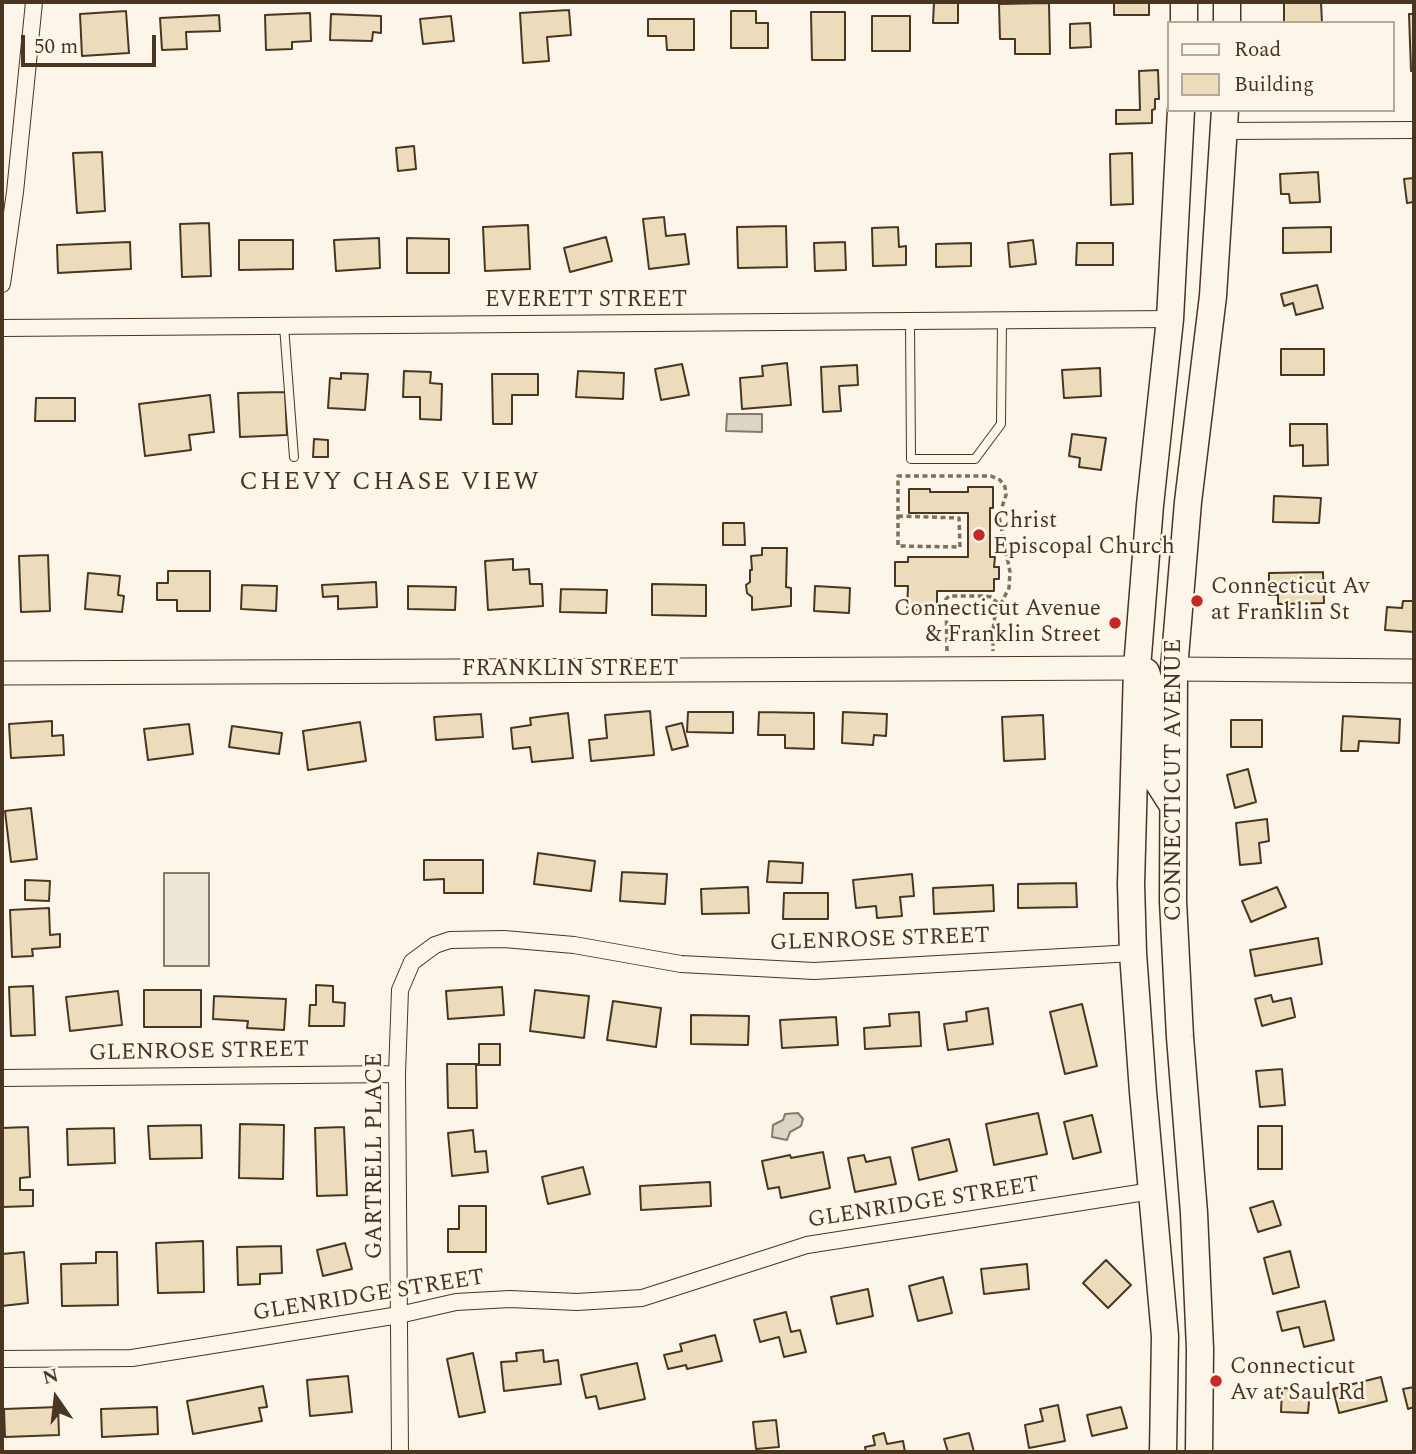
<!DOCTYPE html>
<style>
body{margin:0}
#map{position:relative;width:1416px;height:1454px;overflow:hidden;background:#fbf6e9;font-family:Spectral,serif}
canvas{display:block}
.frame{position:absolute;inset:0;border:4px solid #4a3520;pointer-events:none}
.legend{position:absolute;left:1167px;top:21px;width:228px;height:91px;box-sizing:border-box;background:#fbf6e9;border:2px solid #b4a999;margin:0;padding:9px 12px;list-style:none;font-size:21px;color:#4a3520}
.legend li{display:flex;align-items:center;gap:14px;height:35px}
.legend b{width:35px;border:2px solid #b4a999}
.north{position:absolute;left:21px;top:1363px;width:70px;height:70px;-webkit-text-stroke:5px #fbf6e9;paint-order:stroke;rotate:346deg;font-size:19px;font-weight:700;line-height:28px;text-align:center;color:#4a3520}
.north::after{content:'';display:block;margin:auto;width:24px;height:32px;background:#4a3520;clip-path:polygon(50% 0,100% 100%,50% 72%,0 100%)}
.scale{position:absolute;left:21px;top:35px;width:135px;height:32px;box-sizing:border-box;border:4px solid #4a3520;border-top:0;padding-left:9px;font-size:21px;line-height:24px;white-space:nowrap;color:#4a3520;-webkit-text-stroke:5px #fbf6e9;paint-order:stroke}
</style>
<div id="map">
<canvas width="1416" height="1454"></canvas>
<div class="frame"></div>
<ul class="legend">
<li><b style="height:9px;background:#fbf6e9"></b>Road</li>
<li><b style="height:19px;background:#ecdcbc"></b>Building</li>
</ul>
<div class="north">N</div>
<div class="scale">50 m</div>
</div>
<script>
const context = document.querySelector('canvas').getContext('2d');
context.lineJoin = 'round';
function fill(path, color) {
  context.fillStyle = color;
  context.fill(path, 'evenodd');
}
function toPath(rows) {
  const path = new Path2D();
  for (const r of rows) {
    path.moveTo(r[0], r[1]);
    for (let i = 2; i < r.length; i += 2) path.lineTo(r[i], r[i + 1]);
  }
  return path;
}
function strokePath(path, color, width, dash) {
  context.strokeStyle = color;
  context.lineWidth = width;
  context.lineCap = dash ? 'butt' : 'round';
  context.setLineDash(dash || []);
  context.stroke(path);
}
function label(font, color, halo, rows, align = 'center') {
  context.font = font + ' Spectral,serif';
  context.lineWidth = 5;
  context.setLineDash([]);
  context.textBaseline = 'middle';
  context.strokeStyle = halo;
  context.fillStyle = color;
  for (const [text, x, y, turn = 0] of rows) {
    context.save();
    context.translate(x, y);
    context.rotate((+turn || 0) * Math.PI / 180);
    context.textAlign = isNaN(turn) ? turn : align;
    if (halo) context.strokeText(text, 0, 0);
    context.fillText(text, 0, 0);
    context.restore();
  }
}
const green = toPath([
 [164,873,209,873,209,966,164,966,164,873]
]);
fill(green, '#ede6d9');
strokePath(green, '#887966', 2);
const water = toPath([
 [727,414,762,414,762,432,726,431,727,414],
 [798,1113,803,1119,801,1126,790,1132,787,1140,772,1137,773,1125,783,1120,785,1114,798,1113]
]);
fill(water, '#dcd4c6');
strokePath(water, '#887966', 2);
const building = toPath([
 [934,2,958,2,958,23,933,23,934,2],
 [1114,2,1149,2,1149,15,1114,15,1114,2],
 [1284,2,1321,2,1322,23,1284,23,1284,2],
 [1049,3,1050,54,1015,54,1015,39,1000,39,999,4,1049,3],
 [569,10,571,35,547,37,549,61,523,63,520,13,569,10],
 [126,11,129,53,82,56,80,14,126,11],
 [731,11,756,11,756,23,768,23,768,48,731,48,731,11],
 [811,12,845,12,845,60,812,60,811,12],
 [310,13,311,41,292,42,292,49,266,50,265,15,310,13],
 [331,14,381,16,381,33,373,32,372,41,330,40,331,14],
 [1409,14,1414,14,1414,71,1411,71,1409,14],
 [219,15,220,31,186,32,187,49,162,50,160,18,219,15],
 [451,16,454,41,423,44,420,19,451,16],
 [872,16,910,16,910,51,872,51,872,16],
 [648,19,694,19,694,50,667,50,666,36,648,36,648,19],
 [1090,23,1091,47,1070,48,1070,24,1090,23],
 [1158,70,1159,99,1155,99,1155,109,1152,110,1152,123,1116,124,1116,110,1140,110,1139,71,1158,70],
 [414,146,416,169,398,171,396,148,414,146],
 [102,152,105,211,77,213,73,153,102,152],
 [1132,153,1133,204,1111,205,1110,154,1132,153],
 [1318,172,1320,202,1290,203,1289,194,1281,194,1280,174,1318,172],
 [1414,178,1414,202,1407,203,1404,179,1414,178],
 [664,217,666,236,685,234,689,264,649,269,643,219,664,217],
 [209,223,211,276,182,277,180,224,209,223],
 [528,225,530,269,485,271,483,227,528,225],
 [786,226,787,267,738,268,737,227,786,226],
 [898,227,899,247,906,246,906,265,873,266,872,228,898,227],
 [1331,227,1331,252,1283,253,1283,228,1331,227],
 [606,237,612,261,570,272,564,248,606,237],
 [379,238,380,268,336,271,334,240,379,238],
 [407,238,449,239,449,273,407,273,407,238],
 [239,240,293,240,293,269,239,270,239,240],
 [1033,240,1036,264,1010,267,1008,243,1033,240],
 [130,242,131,269,58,273,57,245,130,242],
 [845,242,846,270,815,271,814,243,845,242],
 [971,243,971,266,936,267,936,244,971,243],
 [1077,243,1113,243,1113,265,1076,265,1077,243],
 [1317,285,1323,308,1296,315,1293,303,1284,306,1281,294,1317,285],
 [1281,349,1324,349,1324,375,1281,375,1281,349],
 [787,363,791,405,742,409,740,378,763,376,762,366,787,363],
 [682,364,689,395,661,400,655,369,682,364],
 [857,365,858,385,839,386,841,411,823,412,821,367,857,365],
 [1100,368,1101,396,1064,398,1062,370,1100,368],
 [404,371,431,372,430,383,442,384,441,420,420,419,420,397,403,397,404,371],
 [578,371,624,373,623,399,576,397,578,371],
 [341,373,368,374,365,410,328,408,330,378,341,379,341,373],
 [492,374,538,374,538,395,512,395,512,424,493,424,492,374],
 [285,392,287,435,240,437,238,393,285,392],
 [210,395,214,432,189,435,191,450,145,456,139,404,210,395],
 [36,398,75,398,75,421,35,421,36,398],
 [1290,424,1327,424,1328,465,1303,466,1303,445,1290,446,1290,424],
 [1072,434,1106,438,1101,470,1079,467,1080,458,1069,456,1072,434],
 [314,439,328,440,328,457,313,457,314,439],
 [968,487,993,487,993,508,990,508,990,557,995,557,994,567,999,567,999,579,994,579,994,591,937,591,937,610,907,610,908,586,895,586,895,562,908,562,908,557,968,557,968,513,909,513,909,489,930,489,930,492,968,492,968,487],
 [1274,496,1321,498,1319,523,1273,522,1274,496],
 [723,523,744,523,745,545,723,545,723,523],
 [762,548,787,548,786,587,791,588,791,606,752,610,752,597,747,593,746,585,750,582,750,570,752,570,751,556,762,555,762,548],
 [48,555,50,611,21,612,19,556,48,555],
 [513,559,513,570,529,569,530,584,542,584,543,606,488,610,485,561,513,559],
 [168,571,210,571,210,611,177,611,177,600,157,600,157,583,168,583,168,571],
 [1323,572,1324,603,1278,604,1278,595,1269,595,1269,573,1323,572],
 [88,573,120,576,118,595,124,596,122,612,85,609,88,573],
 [376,582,377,607,338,609,338,596,323,597,322,585,376,582],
 [652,584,706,585,706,616,652,615,652,584],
 [242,585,277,586,276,611,241,609,242,585],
 [408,586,456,587,455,610,408,609,408,586],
 [815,586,850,588,849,613,814,611,815,586],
 [561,589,607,590,606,613,560,612,561,589],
 [1403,601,1414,601,1414,632,1385,630,1387,607,1402,608,1403,601],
 [650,711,654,755,591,761,589,740,607,738,605,715,650,711],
 [688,712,733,712,733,733,687,732,688,712],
 [759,712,814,713,814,749,785,748,785,735,758,735,759,712],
 [843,712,887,714,886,736,874,735,873,745,842,743,843,712],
 [568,713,573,758,532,762,530,747,513,749,511,728,531,725,530,718,568,713],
 [481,714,483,737,436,740,434,717,481,714],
 [1043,715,1045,759,1004,761,1002,717,1043,715],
 [1343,716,1400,719,1399,743,1359,741,1358,751,1341,751,1343,716],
 [1231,720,1262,720,1262,747,1231,747,1231,720],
 [52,721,52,736,63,735,64,755,11,758,9,724,52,721],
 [360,722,366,761,308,770,303,731,360,722],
 [682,723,688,746,672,750,666,727,682,723],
 [189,724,193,754,148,760,144,729,189,724],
 [232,726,282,733,279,754,229,747,232,726],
 [1248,769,1256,802,1235,808,1227,775,1248,769],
 [31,808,37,859,11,862,5,811,31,808],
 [1267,819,1269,841,1259,843,1261,863,1240,865,1236,823,1267,819],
 [538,853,595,861,591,891,534,884,538,853],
 [424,860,483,860,483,893,444,893,444,879,424,880,424,860],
 [769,861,803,863,802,883,767,882,769,861],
 [622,872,667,874,665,904,620,901,622,872],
 [912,874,914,896,900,897,902,916,877,918,876,906,856,908,853,880,912,874],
 [25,880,50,881,49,901,25,900,25,880],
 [1076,883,1077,907,1018,908,1018,884,1076,883],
 [993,885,994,911,934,914,933,888,993,885],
 [748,887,749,913,702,914,701,889,748,887],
 [1277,887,1286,907,1251,922,1242,901,1277,887],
 [784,893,828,893,828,919,783,919,784,893],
 [49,908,50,935,60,934,60,947,32,949,33,956,12,957,10,910,49,908],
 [1318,938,1322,964,1255,976,1250,950,1318,938],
 [316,985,333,986,333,1002,345,1003,344,1026,309,1026,310,1005,316,1005,316,985],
 [33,986,35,1035,11,1036,9,987,33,986],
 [502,987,504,1015,448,1019,446,991,502,987],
 [144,990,201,990,201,1027,144,1027,144,990],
 [535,990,589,996,584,1038,530,1031,535,990],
 [118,991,122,1025,70,1031,66,997,118,991],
 [1271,995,1273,1002,1291,998,1295,1017,1262,1026,1255,999,1271,995],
 [214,996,286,999,284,1030,247,1028,248,1021,213,1019,214,996],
 [613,1001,661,1008,656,1047,607,1040,613,1001],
 [1082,1004,1097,1066,1065,1074,1050,1012,1082,1004],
 [988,1008,993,1044,948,1050,944,1024,967,1021,966,1012,988,1008],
 [919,1012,921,1046,865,1049,864,1028,890,1026,889,1014,919,1012],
 [691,1015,749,1016,748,1045,691,1044,691,1015],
 [836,1017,838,1045,782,1048,780,1020,836,1017],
 [479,1044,500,1044,500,1065,476,1065,477,1108,448,1108,447,1064,479,1064,479,1044],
 [1282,1069,1285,1105,1260,1107,1256,1071,1282,1069],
 [1038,1113,1047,1154,994,1165,986,1124,1038,1113],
 [1092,1115,1101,1152,1073,1159,1064,1122,1092,1115],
 [240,1124,284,1125,283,1179,239,1178,240,1124],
 [201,1125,202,1158,150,1159,148,1126,201,1125],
 [1258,1126,1282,1126,1282,1169,1258,1169,1258,1126],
 [28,1127,30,1177,20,1178,20,1190,33,1190,33,1206,2,1207,2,1128,28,1127],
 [344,1127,347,1195,317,1196,315,1128,344,1127],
 [114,1128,115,1163,68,1165,67,1129,114,1128],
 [473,1130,475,1152,486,1151,488,1172,452,1176,448,1133,473,1130],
 [949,1139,957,1171,919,1180,912,1148,949,1139],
 [823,1152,830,1188,781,1198,779,1187,768,1189,762,1161,790,1155,791,1158,823,1152],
 [864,1155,866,1162,890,1157,896,1184,855,1192,848,1158,864,1155],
 [583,1167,590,1194,548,1204,542,1177,583,1167],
 [710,1182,711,1206,641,1210,640,1186,710,1182],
 [1273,1201,1281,1225,1258,1232,1250,1208,1273,1201],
 [459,1206,486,1206,486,1252,448,1252,448,1229,459,1229,459,1206],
 [203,1241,204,1292,158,1293,156,1243,203,1241],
 [345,1243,352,1269,323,1276,317,1250,345,1243],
 [281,1246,282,1273,260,1274,260,1284,238,1285,237,1247,281,1246],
 [1290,1251,1299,1287,1273,1294,1264,1258,1290,1251],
 [24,1252,28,1303,2,1306,2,1254,24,1252],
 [96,1252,117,1252,118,1305,62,1306,61,1264,96,1263,96,1252],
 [1106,1260,1131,1285,1108,1308,1083,1283,1106,1260],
 [1027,1264,1029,1289,984,1294,981,1269,1027,1264],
 [943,1277,952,1313,918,1321,909,1286,943,1277],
 [868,1289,873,1316,837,1324,831,1297,868,1289],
 [1325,1301,1334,1340,1304,1347,1299,1327,1282,1331,1277,1312,1325,1301],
 [786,1312,791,1332,800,1330,806,1352,784,1357,779,1337,760,1342,754,1320,786,1312],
 [715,1335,722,1361,687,1369,686,1365,668,1369,664,1355,682,1351,680,1344,715,1335],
 [543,1350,544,1362,558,1360,561,1384,504,1391,501,1362,517,1361,516,1353,543,1350],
 [473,1353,485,1412,459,1417,447,1359,473,1353],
 [637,1363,645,1399,599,1409,596,1396,586,1398,581,1375,637,1363],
 [348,1376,352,1412,310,1416,307,1380,348,1376],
 [1381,1377,1387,1401,1339,1413,1333,1389,1381,1377],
 [263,1386,267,1407,259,1408,262,1421,193,1434,187,1401,263,1386],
 [1414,1387,1414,1407,1408,1409,1403,1389,1414,1387],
 [1282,1388,1310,1390,1308,1413,1281,1412,1282,1388],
 [1058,1405,1065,1441,1029,1448,1025,1425,1043,1421,1040,1409,1058,1405],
 [58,1407,59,1435,5,1437,4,1409,58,1407],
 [157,1407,158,1434,102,1437,101,1409,157,1407],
 [1121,1407,1127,1428,1092,1436,1087,1415,1121,1407],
 [776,1420,779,1447,756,1449,753,1422,776,1420],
 [884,1433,887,1444,903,1441,905,1452,866,1452,865,1447,875,1445,873,1436,884,1433],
 [969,1433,974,1452,948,1452,944,1439,969,1433]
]);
fill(building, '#ecdcbc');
strokePath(building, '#4a3520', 2);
const lane = toPath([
 [910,322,911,459,975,459,1001,424,1002,321],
 [284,326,294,457]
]);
const street = toPath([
 [1224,131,1414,130],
 [2,284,15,192,34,2],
 [2,328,1170,319],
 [2,1078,397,1074],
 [2,1359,132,1358,399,1315,456,1302,510,1299,577,1302,642,1298,807,1245,1152,1191],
 [400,1452,397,1074,400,990,412,962,435,945,450,940,504,939,574,945,681,964,814,971,1133,953]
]);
const secondary = toPath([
 [1174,669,1414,671],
 [2,673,1137,668]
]);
const primary = toPath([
 [1184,23,1184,2],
 [1227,23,1227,2],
 [1140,669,1146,672,1155,700,1154,776,1172,804],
 [1163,1452,1165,1336,1143,1092,1133,953,1131,884,1137,668,1150,505,1170,319,1181,110],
 [1199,1452,1200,1349,1194,1213,1180,1037,1173,901,1174,669,1188,502,1213,296,1225,110]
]);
strokePath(lane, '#4a3520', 10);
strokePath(street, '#4a3520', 18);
strokePath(secondary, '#4a3520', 25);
strokePath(primary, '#4a3520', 29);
strokePath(toPath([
 [898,516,959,518,960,547,898,546,898,476,991,476,1000,480,1005,487,1006,495,999,516,1010,572,1009,588,995,615,993,630,993,651],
 [947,651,946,599,949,596,984,596,991,597,1000,605]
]), '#7f6f5c', 3.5, [5, 3.5]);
strokePath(lane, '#fbf6e9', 8);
strokePath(street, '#fbf6e9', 16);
strokePath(secondary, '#fbf6e9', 23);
strokePath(primary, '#fbf6e9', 26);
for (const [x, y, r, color] of [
 [979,535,7,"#c62828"],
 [1197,601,7,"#c62828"],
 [1115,623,7,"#c62828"],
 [1216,1381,7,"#c62828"]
]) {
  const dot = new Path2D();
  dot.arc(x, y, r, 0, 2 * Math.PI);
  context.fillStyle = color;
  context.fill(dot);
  strokePath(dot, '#fbf6e9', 2.5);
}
label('23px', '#4a3520', '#fbf6e9', [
 ["EVERETT STREET",586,301],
 ["FRANKLIN STREET",570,670],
 ["CONNECTICUT AVENUE",1175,780,-90],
 ["GLENROSE STREET",880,941,-2],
 ["GLENROSE STREET",199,1053,-1],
 ["GARTRELL PLACE",376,1156,-90],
 ["GLENRIDGE STREET",924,1204,-9],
 ["GLENRIDGE STREET",369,1297,-9]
]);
label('23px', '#4a3520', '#fbf6e9', [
 ["Christ",993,522],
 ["Episcopal Church",993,548],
 ["Connecticut Av",1211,588],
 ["at Franklin St",1211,614],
 ["Connecticut Avenue",1101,610,"right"],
 ["& Franklin Street",1101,636,"right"],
 ["Connecticut",1230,1368],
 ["Av at Saul Rd",1230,1394]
], 'left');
context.letterSpacing = '2px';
label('26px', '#4a3520', '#fbf6e9', [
 ["CHEVY CHASE VIEW",390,484]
]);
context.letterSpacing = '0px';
</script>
